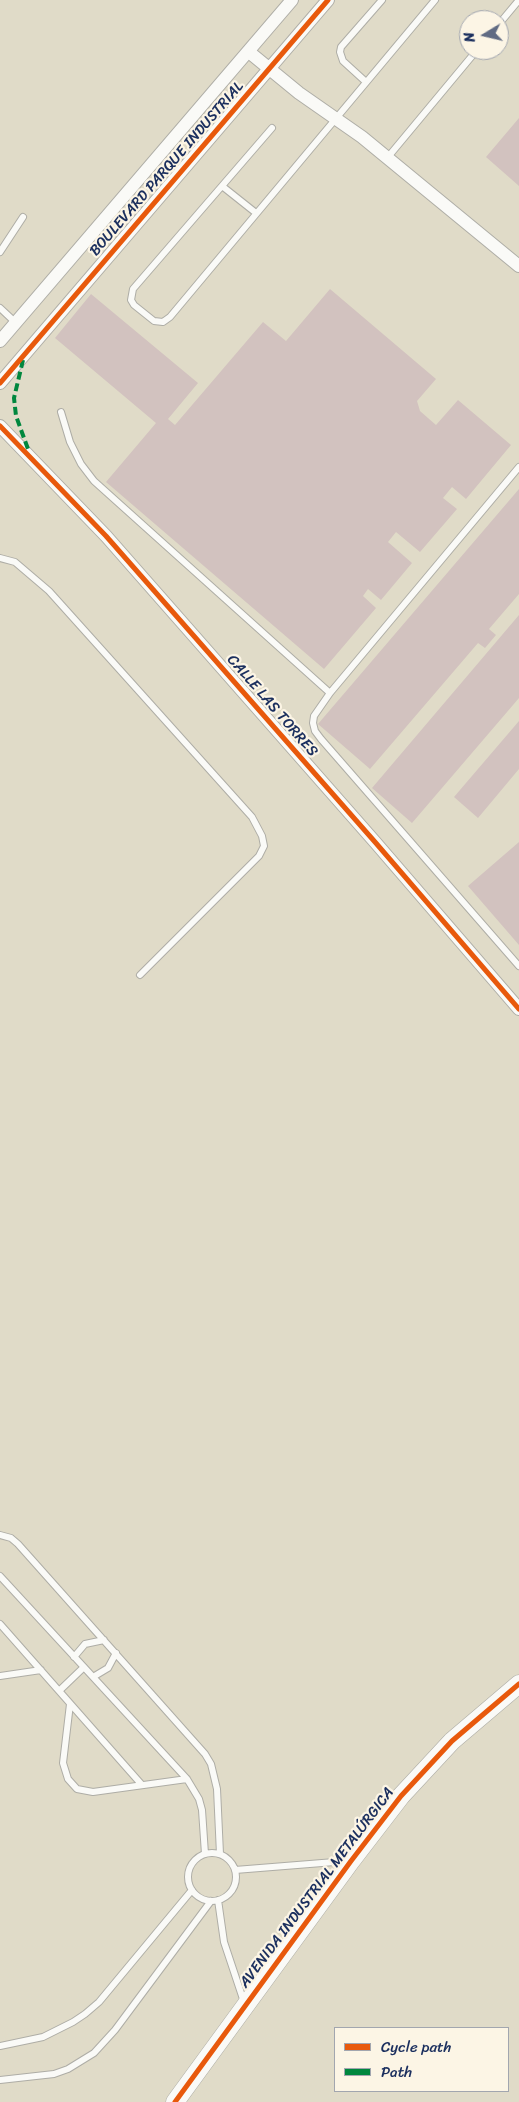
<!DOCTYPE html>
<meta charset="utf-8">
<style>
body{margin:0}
#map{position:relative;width:519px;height:2102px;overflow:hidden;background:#e0dbc8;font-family:Sriracha,sans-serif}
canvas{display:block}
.legend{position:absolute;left:334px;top:2027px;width:175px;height:65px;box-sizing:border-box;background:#fcf5e5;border:1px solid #a2a6af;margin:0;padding:6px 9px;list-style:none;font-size:15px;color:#1b2f5e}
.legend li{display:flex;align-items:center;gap:10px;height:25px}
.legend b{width:25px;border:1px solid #a2a6af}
.north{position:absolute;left:459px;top:10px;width:50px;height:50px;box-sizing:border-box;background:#fcf5e5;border:1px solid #a2a6af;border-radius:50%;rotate:261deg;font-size:14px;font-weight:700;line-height:20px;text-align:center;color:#1b2f5e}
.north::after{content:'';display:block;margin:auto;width:18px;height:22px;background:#606b83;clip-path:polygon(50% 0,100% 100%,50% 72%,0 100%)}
</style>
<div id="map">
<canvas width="519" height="2102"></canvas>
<ul class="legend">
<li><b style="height:6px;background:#e8590c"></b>Cycle path</li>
<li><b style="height:6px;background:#00873e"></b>Path</li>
</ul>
<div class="north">N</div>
</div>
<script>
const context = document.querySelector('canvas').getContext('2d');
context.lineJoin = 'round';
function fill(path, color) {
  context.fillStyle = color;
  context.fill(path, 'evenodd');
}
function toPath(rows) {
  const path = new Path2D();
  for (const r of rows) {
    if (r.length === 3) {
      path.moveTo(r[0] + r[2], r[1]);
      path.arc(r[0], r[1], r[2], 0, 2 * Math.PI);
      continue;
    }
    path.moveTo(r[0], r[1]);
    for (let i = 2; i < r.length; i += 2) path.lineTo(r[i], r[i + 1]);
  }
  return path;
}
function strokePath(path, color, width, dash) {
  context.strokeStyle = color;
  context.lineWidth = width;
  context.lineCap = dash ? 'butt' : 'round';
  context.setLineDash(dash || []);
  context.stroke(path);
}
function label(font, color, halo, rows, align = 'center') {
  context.font = font + ' Sriracha,sans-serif';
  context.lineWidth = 4.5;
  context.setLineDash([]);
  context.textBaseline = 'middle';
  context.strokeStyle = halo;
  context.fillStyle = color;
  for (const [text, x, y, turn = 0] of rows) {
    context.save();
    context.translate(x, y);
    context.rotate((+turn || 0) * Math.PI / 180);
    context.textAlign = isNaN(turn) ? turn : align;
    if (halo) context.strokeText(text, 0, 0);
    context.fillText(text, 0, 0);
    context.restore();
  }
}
fill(toPath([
 [519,118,519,186,486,157],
 [330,289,436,379,417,401,420,411,436,425,458,400,511,445,466,499,452,487,443,498,457,509,420,552,396,532,388,542,412,563,381,600,368,589,363,596,376,608,324,669,106,482,156,423,55,338,91,294,198,383,168,419,175,425,263,322,286,341],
 [519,489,519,594,489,629,496,635,485,648,478,643,370,769,318,724],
 [519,615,519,698,412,823,372,788],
 [519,721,519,769,478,818,454,797],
 [519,842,519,945,468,886]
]), '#d2c2bf');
const lane = toPath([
 [499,24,519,0],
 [366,82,343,61,340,52,341,47,382,0],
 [272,128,133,289,131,300,134,305,154,321,163,322,170,317,435,0],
 [388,157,477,50],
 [222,186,256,213],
 [0,252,23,217],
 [0,308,16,323],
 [61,412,70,442,81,464,94,481,330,693],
 [519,467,330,693,314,716,313,723,315,731,321,739,519,966],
 [0,558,15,562,49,591,252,817,262,836,264,846,259,856,140,975],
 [0,1535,11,1538,18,1544,205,1754,211,1764,217,1789,220,1854],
 [0,1576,187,1779,199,1799,202,1810,205,1854],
 [0,1624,142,1785],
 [74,1657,85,1644,104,1640],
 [0,1676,41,1670],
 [93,1677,108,1668,116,1653],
 [59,1691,84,1667],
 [70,1704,63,1763,68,1779,77,1789,93,1792,187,1779],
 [212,1877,24],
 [235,1870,347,1861],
 [218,1900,224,1942,244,2002],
 [0,2046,43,2037,73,2022,85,2014,99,2002,192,1890],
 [0,2080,54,2074,68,2069,94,2053,115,2030,211,1901]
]);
const street = toPath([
 [249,52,299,93,362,137,519,266],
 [0,341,292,0],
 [0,383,328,0],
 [0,426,106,536,375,842,519,1009]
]);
const secondary = toPath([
 [175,2102,351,1861,401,1796,452,1741,519,1684]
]);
strokePath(lane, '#aeada6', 8);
strokePath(street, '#aeada6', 14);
strokePath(secondary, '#aeada6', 19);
strokePath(lane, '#fafaf7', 6);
strokePath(street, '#fafaf7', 12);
strokePath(secondary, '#fafaf7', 18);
strokePath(toPath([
 [23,360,14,398,16,416,28,449]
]), '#00873e', 4, [8, 4]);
strokePath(toPath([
 [0,383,328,0],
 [0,426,106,536,375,842,519,1009],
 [175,2102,351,1861,401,1796,452,1741,519,1684]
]), '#e8590c', 5);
label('15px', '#1b2f5e', '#fcf5e5', [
 ["BOULEVARD PARQUE INDUSTRIAL",167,169,-49],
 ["CALLE LAS TORRES",272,706,49],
 ["AVENIDA INDUSTRIAL METALÚRGICA",317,1888,-53]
]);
</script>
